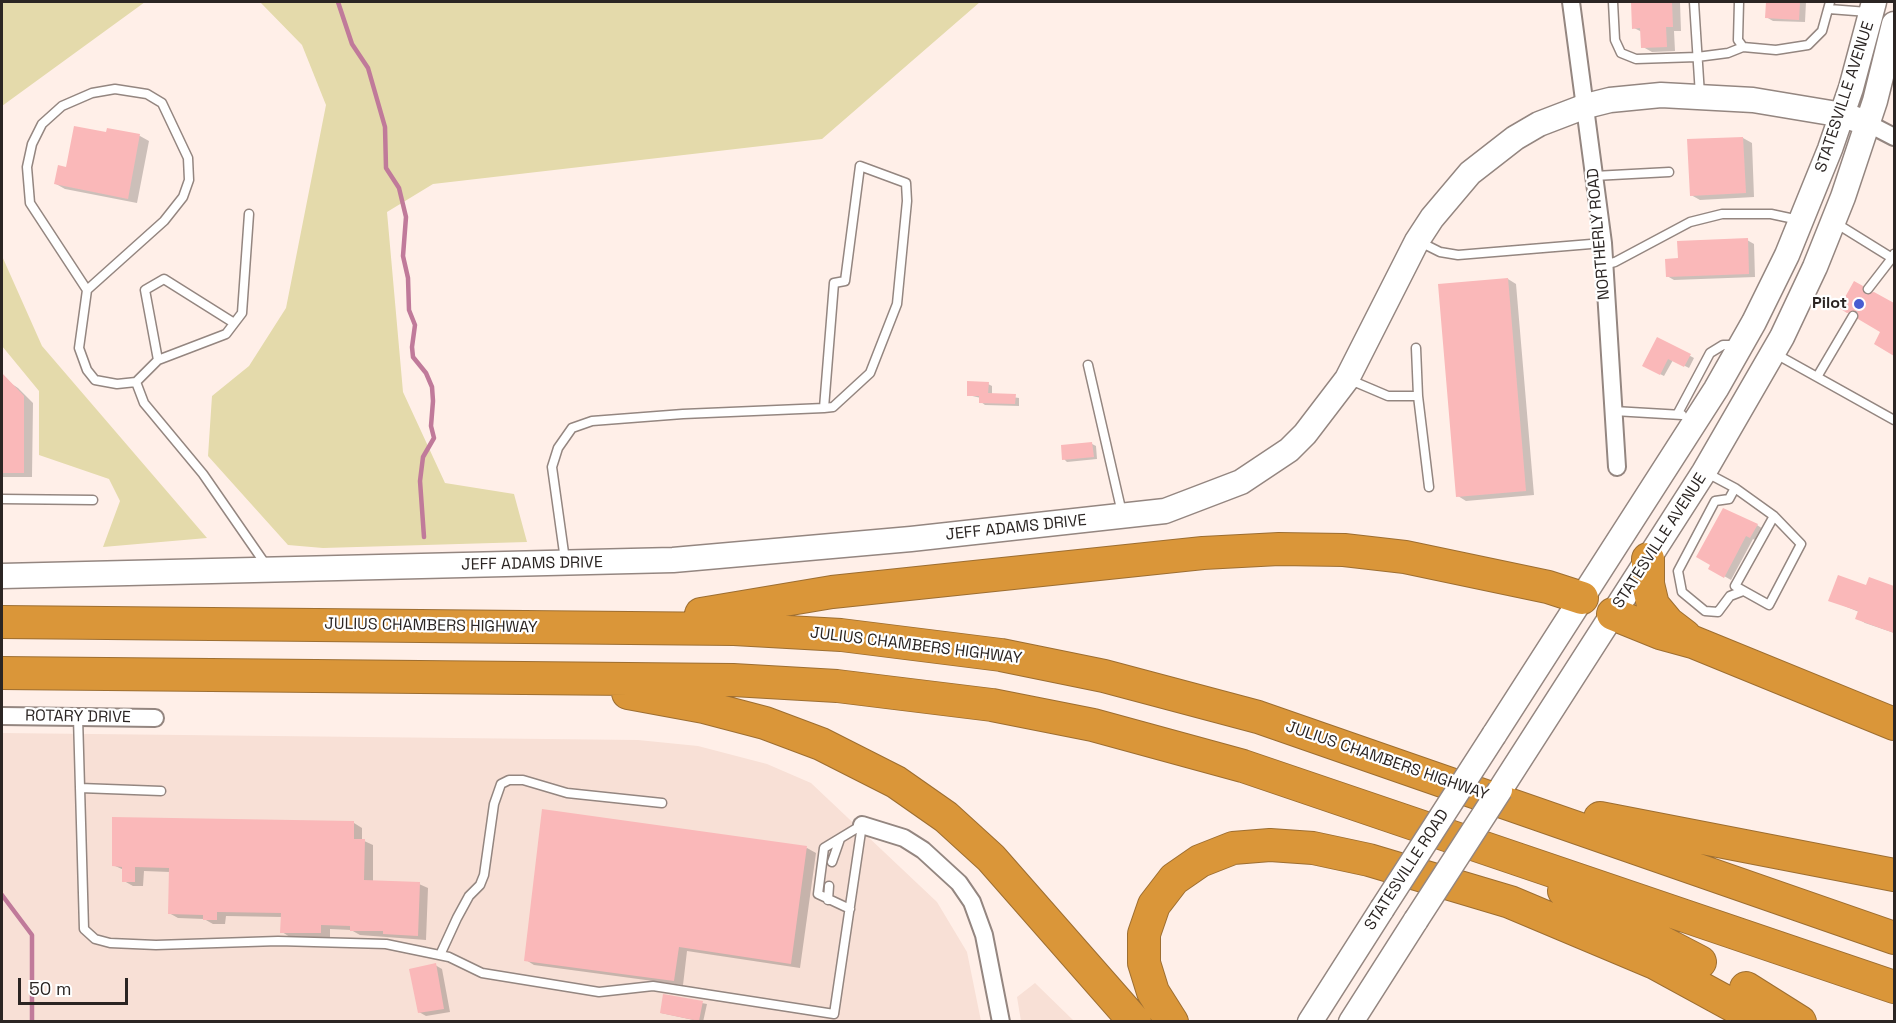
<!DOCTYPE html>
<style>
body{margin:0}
#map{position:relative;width:1896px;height:1023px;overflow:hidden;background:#ffefe8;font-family:"Space Grotesk",sans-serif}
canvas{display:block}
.frame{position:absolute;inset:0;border:3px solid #2b2523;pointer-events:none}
.scale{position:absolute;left:18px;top:978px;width:110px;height:27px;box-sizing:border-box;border:3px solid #2b2523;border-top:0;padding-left:8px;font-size:18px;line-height:21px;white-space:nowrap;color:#2b2523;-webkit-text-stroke:4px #fff;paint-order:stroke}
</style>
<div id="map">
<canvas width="1896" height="1023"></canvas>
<div class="frame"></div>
<div class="scale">50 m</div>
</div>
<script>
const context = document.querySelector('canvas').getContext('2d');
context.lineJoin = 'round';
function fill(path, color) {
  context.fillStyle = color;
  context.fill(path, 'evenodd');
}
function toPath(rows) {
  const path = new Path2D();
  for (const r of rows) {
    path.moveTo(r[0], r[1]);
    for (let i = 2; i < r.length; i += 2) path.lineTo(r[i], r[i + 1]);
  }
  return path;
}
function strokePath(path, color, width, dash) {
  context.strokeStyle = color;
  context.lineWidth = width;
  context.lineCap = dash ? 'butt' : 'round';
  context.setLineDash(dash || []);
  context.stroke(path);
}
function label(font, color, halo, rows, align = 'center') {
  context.font = font + ' "Space Grotesk",sans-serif';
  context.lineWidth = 4.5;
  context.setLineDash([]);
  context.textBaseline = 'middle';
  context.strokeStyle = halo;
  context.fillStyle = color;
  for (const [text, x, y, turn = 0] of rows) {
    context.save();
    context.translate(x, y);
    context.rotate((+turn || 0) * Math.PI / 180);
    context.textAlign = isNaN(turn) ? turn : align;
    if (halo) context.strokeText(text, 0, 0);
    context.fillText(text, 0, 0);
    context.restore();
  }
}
fill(toPath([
 [2,733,638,740,698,746,767,764,811,783,937,902,967,952,981,1021,2,1021],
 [1035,983,1074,1021,1021,1021,1017,997]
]), '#f8e0d6');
fill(toPath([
 [2,2,145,2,2,106],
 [260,2,980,2,822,139,433,184,387,212,403,392,445,483,514,494,527,542,323,548,288,545,208,456,212,396,249,366,286,308,326,105,302,45],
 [2,256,42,346,207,538,103,547,120,501,109,479,39,455,39,391,2,346]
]), '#e4daab');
fill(toPath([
 [1633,2,1680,2,1681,31,1674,31,1675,51,1652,52,1643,47,1642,32,1634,28],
 [1767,2,1806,2,1805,22,1773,21,1766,17],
 [108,129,140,136,149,141,137,203,65,189,56,184,68,169,107,134],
 [1743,138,1752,143,1754,197,1700,200,1691,195],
 [1747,240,1754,244,1755,277,1674,280,1667,276,1679,260],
 [1508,279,1516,284,1534,495,1466,501,1458,496],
 [1855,283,1866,290,1866,297,1874,294,1894,305,1894,354,1876,343,1882,332,1858,313,1853,314,1841,308],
 [1658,339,1694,358,1689,368,1673,360,1664,376,1644,366],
 [2,382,9,382,18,388,33,403,32,477,2,477],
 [988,384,992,386,992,394,1019,398,1019,406,985,405,981,402,981,398,968,395],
 [1092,444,1096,446,1097,459,1067,462,1064,459],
 [1757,525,1763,529,1757,541,1753,539,1731,580,1710,568],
 [1870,579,1894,588,1894,633,1865,623,1857,618,1859,612,1830,600,1867,587],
 [354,823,362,828,362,840,373,845,373,882,419,884,428,888,426,940,360,935,351,930,330,929,330,937,290,937,282,932,282,917,226,916,225,924,213,924,204,919,178,918,169,913,170,872,144,871,143,886,133,886,124,881,124,870,113,865],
 [807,848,816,853,800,968,687,951,683,985,534,965,526,960],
 [435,965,442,969,450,1012,426,1016,419,1012],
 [664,996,707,1004,703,1022,661,1013]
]), '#0003');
strokePath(toPath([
 [338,2,352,44,368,68,385,127,386,168,399,188,406,217,403,256,408,278,409,310,415,325,412,347,413,357,426,373,432,387,433,401,431,426,434,438,423,457,420,481,424,537],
 [2,895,32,935,32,1022]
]), '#c07a9a', 4.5);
fill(toPath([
 [1631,2,1672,2,1673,27,1666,27,1667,47,1641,48,1640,28,1632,29],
 [1766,2,1800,2,1799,20,1765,18],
 [74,126,106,132,107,128,140,134,128,199,54,184,58,165,66,167],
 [1743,137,1746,193,1690,196,1687,139],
 [1748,238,1749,274,1666,277,1665,259,1678,258,1677,241],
 [1508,278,1526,491,1456,497,1438,284],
 [1854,281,1863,286,1865,294,1874,292,1894,303,1894,356,1874,344,1880,332,1858,319,1857,311,1847,313,1839,308],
 [1657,337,1691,354,1684,367,1668,359,1660,375,1642,366],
 [2,373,24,396,24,473,2,473],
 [967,381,989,382,988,393,1016,394,1015,404,979,403,979,396,967,396],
 [1092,442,1094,457,1062,460,1061,445],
 [1723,508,1758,524,1750,538,1746,536,1724,578,1708,569,1710,565,1696,557],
 [1838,575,1866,585,1869,577,1894,586,1894,633,1855,619,1858,611,1828,601],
 [542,809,807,846,791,964,679,947,674,981,524,961],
 [112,817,354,821,354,839,365,839,364,880,420,882,418,936,383,934,383,931,350,931,350,926,321,925,321,933,280,933,281,913,217,912,217,920,203,920,203,915,168,914,169,868,135,867,135,882,122,882,122,867,112,866],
 [436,963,444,1009,418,1013,409,969],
 [663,994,703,1001,699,1021,660,1013]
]), '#fab8b9');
const lane = toPath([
 [1613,2,1615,40,1621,53,1636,59,1697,57,1728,53,1743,47],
 [1694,2,1700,95],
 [1739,2,1738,40,1743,47,1776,50,1808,45,1822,31,1830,2],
 [1829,9,1868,12],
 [1594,176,1669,172],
 [1834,222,1892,258,1894,254],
 [1420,242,1440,252,1458,255,1603,243],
 [1603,265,1615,262,1690,222,1722,214,1771,214,1799,220],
 [1868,289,1892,258],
 [87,290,30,203,27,167,32,144,42,124,62,106,92,93,115,89,147,94,162,103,188,158,189,180,183,197,164,221,87,290,79,348,87,370,95,380,117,384,136,382,158,360,226,334,242,313,249,214],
 [1416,348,1418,396],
 [1774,353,1894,420],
 [158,360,145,290,164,279,234,323],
 [1088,365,1122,513],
 [1817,377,1853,316],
 [1348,379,1388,396,1418,396,1429,487],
 [136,382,144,403,203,474,266,565],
 [1614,411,1682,415],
 [1678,413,1710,353,1723,345,1738,345],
 [1705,472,1735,488,1774,516,1801,544,1769,605,1735,586,1774,516],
 [1735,488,1729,499,1715,501,1678,571,1682,592,1705,611,1718,612,1730,596,1743,591],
 [2,499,93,500],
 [565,560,552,467,558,448,572,428,592,421,683,414,824,408,833,407,870,373,897,304,907,201,906,183,860,166,845,281,834,283,824,408],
 [78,717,84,929,95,939,110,943,156,945,278,941,386,944,449,957,482,973,599,992,653,986,834,1014,862,825],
 [80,788,161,791],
 [832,862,840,839],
 [828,900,829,886],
 [850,909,818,894,824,848,862,825],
 [440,955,457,918,469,896,480,885,484,875,494,804,501,784,509,780,523,780,567,793,662,803]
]);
const street = toPath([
 [1571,2,1603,243,1617,467],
 [1867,123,1894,137],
 [2,716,155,718],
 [862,825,904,838,923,850,959,883,972,902,984,935,1001,1022]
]);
const secondary = toPath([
 [2,576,673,560,911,539,1165,511,1241,482,1289,450,1305,434,1347,379,1417,241,1432,218,1470,173,1515,138,1539,124,1586,106,1610,100,1661,95,1753,100,1843,115,1867,123],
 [1494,735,1716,389,1754,322,1787,255,1830,149,1851,88,1874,2],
 [1500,790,1704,472,1782,337,1815,267,1843,197,1875,101,1894,24],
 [1310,1022,1382,909],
 [1351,1022,1416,920]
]);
const highway = toPath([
 [1648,559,1648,584,1653,605,1668,623,1685,636],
 [701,614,832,592,1203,553,1279,549,1344,550,1405,557,1548,587,1582,598],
 [1613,614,1660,633,1693,642,1894,724],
 [2,622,734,629,841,635,1001,655,1104,676,1258,717,1894,938],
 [2,673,733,680,837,686,992,705,1093,725,1243,766,1894,987],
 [628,693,704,707,765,723,821,744,896,782,946,817,991,858,1135,1022],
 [1600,818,1894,875],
 [1564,891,1700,962],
 [1746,988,1800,1022],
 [1172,1022,1153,992,1144,963,1144,934,1154,905,1174,879,1200,861,1233,848,1270,845,1313,848,1369,860,1510,902,1655,963,1763,1022]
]);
strokePath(lane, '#948680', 11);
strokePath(street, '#948680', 20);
strokePath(secondary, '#948680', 27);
strokePath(highway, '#9d6e31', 34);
strokePath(lane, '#fff', 8);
strokePath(street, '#fff', 16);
strokePath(secondary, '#fff', 24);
strokePath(highway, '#da9639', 32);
const secondaryBridge = toPath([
 [1382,909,1494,735],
 [1416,920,1500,790]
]);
strokePath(secondaryBridge, '#948680', 27, []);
strokePath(secondaryBridge, '#fff', 24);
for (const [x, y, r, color] of [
 [1859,304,6,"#485dd1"]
]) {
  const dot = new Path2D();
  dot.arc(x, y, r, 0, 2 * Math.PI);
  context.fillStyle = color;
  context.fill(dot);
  strokePath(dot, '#fff', 2);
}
label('16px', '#2b2523', '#fff', [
 ["STATESVILLE AVENUE",1845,97,-72],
 ["NORTHERLY ROAD",1599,234,-95],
 ["JEFF ADAMS DRIVE",1016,528,-6],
 ["STATESVILLE AVENUE",1660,541,-57],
 ["JEFF ADAMS DRIVE",532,564,-1],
 ["JULIUS CHAMBERS HIGHWAY",431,626,1],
 ["JULIUS CHAMBERS HIGHWAY",916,646,7],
 ["ROTARY DRIVE",78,717,1],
 ["JULIUS CHAMBERS HIGHWAY",1387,761,19],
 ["STATESVILLE ROAD",1407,870,-57]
]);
label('bold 16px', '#2b2523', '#fff', [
 ["Pilot",1847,304]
], 'right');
</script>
